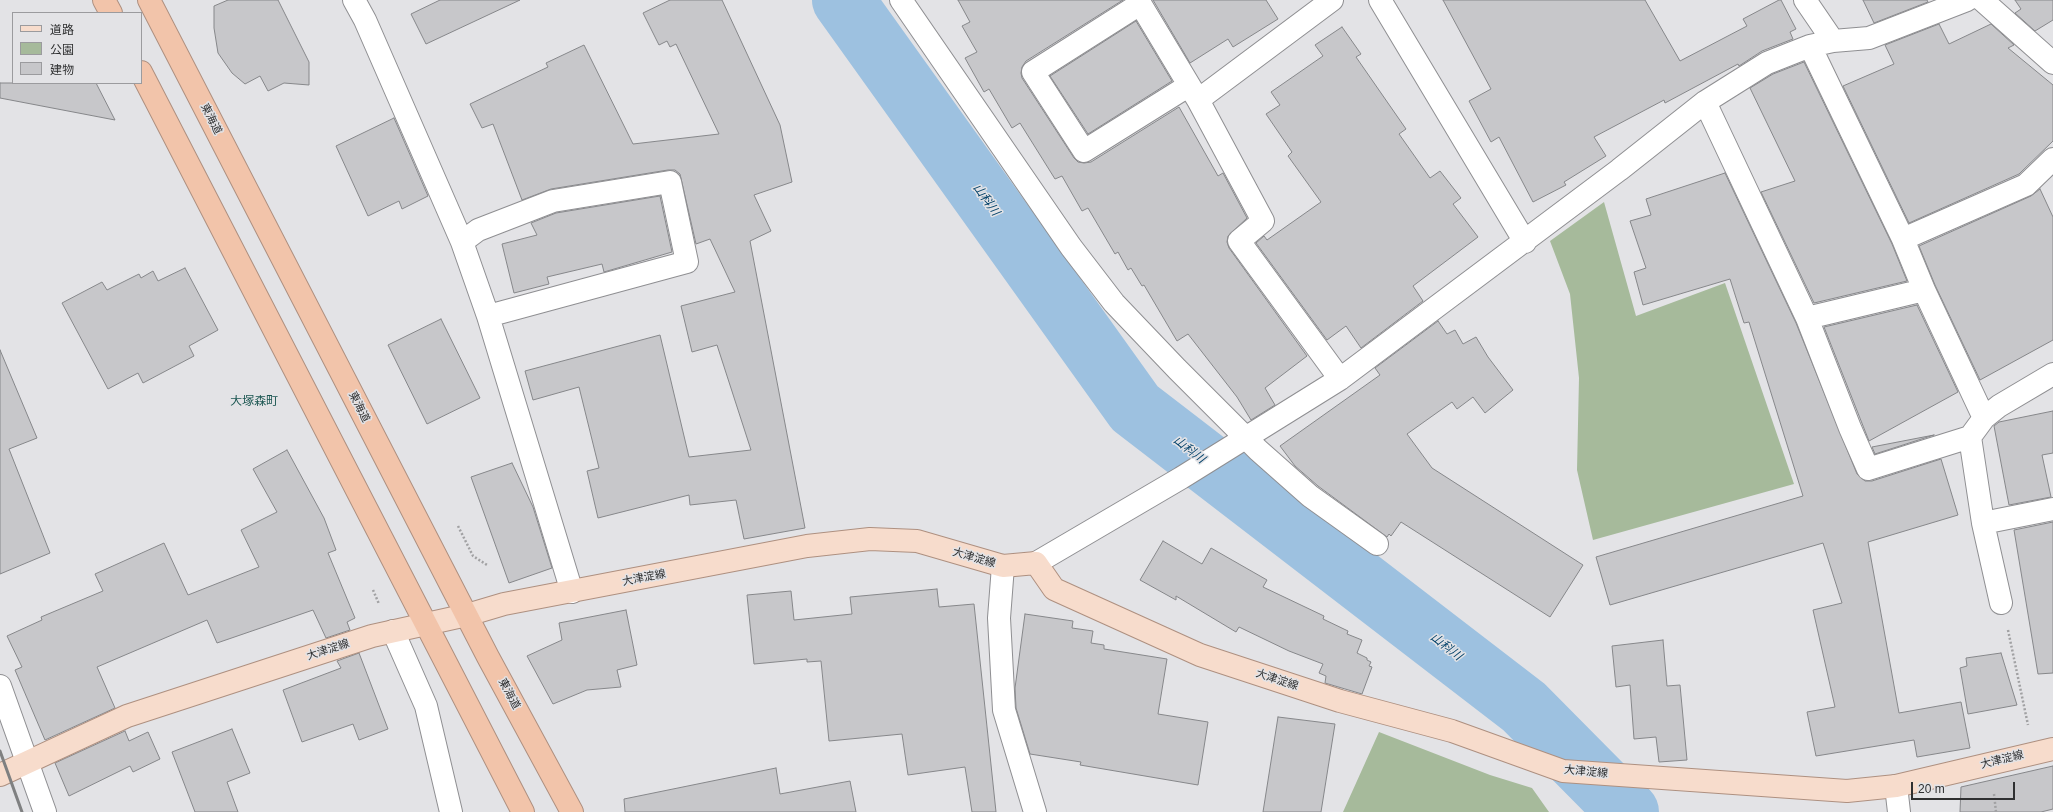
<!DOCTYPE html>
<meta charset="utf-8">
<style>
body{margin:0}
#map{position:relative;width:2053px;height:812px;overflow:hidden;background:#e3e3e6;font-family:Helvetica,"Noto Sans JP",sans-serif}
canvas{display:block}
.legend{position:absolute;left:12px;top:12px;width:130px;height:72px;box-sizing:border-box;background:#e3e3e6;border:1px solid #9b9b9e;margin:0;padding:5px 7px;list-style:none;font-size:12px;color:#2f3031}
.legend li{display:flex;align-items:center;gap:8px;height:20px}
.legend b{width:20px;border:1px solid #9b9b9e}
.scale{position:absolute;left:1911px;top:782px;width:104px;height:18px;box-sizing:border-box;border:2px solid #2f3031;border-top:0;padding-left:5px;font-size:12px;line-height:14px;white-space:nowrap;color:#2f3031;-webkit-text-stroke:3px #e3e3e6;paint-order:stroke}
</style>
<div id="map">
<canvas width="2053" height="812"></canvas>
<ul class="legend">
<li><b style="height:5px;background:#f7dccc"></b>道路</li>
<li><b style="height:11px;background:#a6ba9b"></b>公園</li>
<li><b style="height:11px;background:#c7c7ca"></b>建物</li>
</ul>
<div class="scale">20 m</div>
</div>
<script>
const context = document.querySelector('canvas').getContext('2d');
context.lineJoin = 'round';
function fill(path, color) {
  context.fillStyle = color;
  context.fill(path, 'evenodd');
}
function toPath(rows) {
  const path = new Path2D();
  for (const r of rows) {
    path.moveTo(r[0], r[1]);
    for (let i = 2; i < r.length; i += 2) path.lineTo(r[i], r[i + 1]);
  }
  return path;
}
function strokePath(path, color, width, dash) {
  context.strokeStyle = color;
  context.lineWidth = width;
  context.lineCap = dash ? 'butt' : 'round';
  context.setLineDash(dash || []);
  context.stroke(path);
}
function label(font, color, halo, rows, align = 'center') {
  context.font = font + ' Helvetica,"Noto Sans JP",sans-serif';
  context.lineWidth = 3;
  context.setLineDash([]);
  context.textBaseline = 'middle';
  context.strokeStyle = halo;
  context.fillStyle = color;
  for (const [text, x, y, turn = 0] of rows) {
    context.save();
    context.translate(x, y);
    context.rotate((+turn || 0) * Math.PI / 180);
    context.textAlign = isNaN(turn) ? turn : align;
    if (halo) context.strokeText(text, 0, 0);
    context.fillText(text, 0, 0);
    context.restore();
  }
}
fill(toPath([
 [1604,202,1636,316,1725,283,1794,484,1593,540,1577,470,1579,378,1570,294,1550,241],
 [1379,732,1490,775,1532,788,1549,812,1343,812]
]), '#a6ba9b');
strokePath(toPath([
 [843,0,1135,408,1524,707,1628,812]
]), '#9dc1e0', 62);
const building = toPath([
 [228,0,278,0,309,62,309,85,284,83,268,91,260,76,245,84,232,73,218,53,214,28,214,6,228,0],
 [440,0,520,0,426,44,411,14,440,0],
 [670,0,722,0,780,125,792,182,754,195,771,231,750,241,805,528,744,539,736,500,690,505,689,495,598,518,587,471,599,468,579,387,533,400,525,371,660,335,689,457,751,450,717,345,692,352,681,306,735,292,710,239,696,244,680,174,675,170,668,170,551,189,522,200,493,124,482,128,470,104,548,67,546,63,584,45,633,144,719,134,676,44,670,47,667,41,659,45,643,13,670,0],
 [958,0,1123,0,1026,61,1022,67,1021,73,1022,78,1074,158,1078,162,1084,163,1091,162,1179,107,1218,176,1223,173,1247,218,1228,236,1227,242,1229,248,1307,356,1265,388,1275,405,1251,420,1237,397,1188,334,1177,341,1144,285,1142,286,1131,268,1128,270,1118,252,1115,254,1088,208,1082,211,1062,176,1055,179,1020,123,1012,128,989,89,984,92,965,58,977,52,962,26,970,22,958,0],
 [1153,0,1266,0,1278,19,1233,47,1228,39,1190,63,1153,0],
 [1443,0,1645,0,1680,61,1747,26,1743,19,1779,0,1781,0,1796,29,1790,32,1793,39,1762,51,1739,66,1738,64,1665,103,1664,100,1594,137,1606,156,1564,182,1566,185,1533,202,1499,137,1491,142,1469,101,1491,89,1443,0],
 [1863,0,1927,0,1928,2,1874,23,1863,0],
 [2015,0,2053,0,2053,20,2035,31,2015,13,2021,9,2015,0],
 [1136,21,1172,81,1088,134,1050,76,1136,21],
 [1939,24,1949,44,1991,24,2014,45,2008,48,2053,85,2053,141,2019,174,1909,223,1843,86,1894,64,1885,45,1939,24],
 [1342,27,1361,54,1356,57,1406,129,1399,134,1430,178,1440,171,1461,198,1453,204,1478,237,1413,286,1423,301,1361,348,1346,326,1327,340,1256,243,1264,236,1267,240,1321,202,1288,156,1292,152,1266,114,1280,105,1271,92,1323,56,1315,45,1342,27],
 [1804,62,1892,244,1907,281,1814,303,1761,192,1795,181,1750,88,1773,74,1804,62],
 [0,83,96,83,115,120,0,98,0,83],
 [394,118,428,196,402,209,399,201,368,216,336,146,394,118],
 [1725,173,1796,323,1857,474,1865,481,1872,481,1941,459,1958,515,1868,542,1899,713,1961,702,1970,748,1917,757,1914,740,1816,756,1807,712,1835,707,1813,610,1842,603,1823,543,1610,605,1596,557,1803,496,1749,322,1744,323,1730,279,1643,305,1634,272,1646,268,1630,221,1651,215,1646,199,1725,173],
 [2040,189,2053,217,2053,340,1980,380,1935,285,1919,246,2031,196,2040,189],
 [660,196,672,252,604,272,602,264,547,277,549,284,514,293,502,244,537,235,531,223,556,213,660,196],
 [185,268,218,330,189,346,194,356,143,383,138,373,108,389,62,303,102,282,107,290,139,274,141,278,153,271,158,281,185,268],
 [1917,305,1958,392,1869,441,1824,327,1917,305],
 [441,319,480,398,427,424,388,345,441,319],
 [1438,321,1447,334,1455,330,1463,344,1476,337,1488,357,1513,390,1485,413,1473,397,1457,409,1452,402,1407,434,1432,468,1583,565,1550,617,1401,522,1391,536,1389,534,1387,537,1318,486,1295,466,1280,446,1380,375,1375,368,1438,321],
 [0,350,37,438,9,449,50,553,0,574,0,350],
 [2053,411,2053,453,2042,455,2051,497,2009,505,1994,426,1999,422,2053,411],
 [1934,435,1875,454,1872,447,1934,435],
 [287,450,324,518,336,550,328,553,355,618,347,622,350,630,326,638,313,610,217,643,207,620,97,667,115,708,45,740,15,670,22,667,7,636,42,620,41,617,103,591,95,574,164,543,188,595,259,567,241,530,277,512,253,469,287,450],
 [512,463,533,507,552,568,509,583,471,477,512,463],
 [2053,522,2053,673,2038,674,2014,530,2053,522],
 [1163,541,1202,564,1211,548,1267,580,1263,587,1324,616,1323,619,1348,631,1347,634,1362,640,1357,653,1367,658,1367,660,1371,662,1369,666,1372,667,1362,694,1325,683,1326,676,1319,673,1323,664,1289,651,1239,627,1236,632,1176,596,1176,600,1140,580,1163,541],
 [937,589,939,607,974,604,996,812,972,812,965,767,908,775,902,734,829,741,821,661,807,662,807,659,754,664,747,595,791,591,794,620,852,614,850,597,937,589],
 [626,610,637,665,617,670,621,687,587,690,553,704,527,656,562,640,559,623,626,610],
 [1025,614,1073,621,1072,628,1093,631,1091,643,1104,645,1104,649,1167,659,1158,714,1208,722,1198,785,1080,765,1081,762,1030,754,1016,708,1015,688,1025,614],
 [1663,640,1667,686,1680,685,1687,760,1659,762,1656,737,1634,739,1630,685,1616,687,1612,646,1663,640],
 [359,653,388,729,359,740,353,724,302,742,283,690,341,668,337,661,359,653],
 [2001,653,2017,705,1968,714,1960,668,1967,666,1966,658,2001,653],
 [1278,717,1335,724,1321,812,1263,812,1278,717],
 [232,729,250,773,227,782,238,812,195,812,172,752,232,729],
 [125,731,129,741,148,732,160,759,133,772,130,766,69,796,55,763,125,731],
 [2053,766,2053,809,2041,812,1960,812,1961,787,2053,766],
 [776,768,780,794,850,781,856,812,625,812,624,799,776,768]
]);
fill(building, '#c7c7ca');
strokePath(building, '#86878a', 1);
const minor = toPath([
 [354,0,365,20,462,242,488,316,572,592],
 [901,0,1071,247,1114,303,1177,369,1258,450,1310,496,1377,544],
 [1138,0,1198,100,1332,0],
 [1380,0,1525,242],
 [1805,0,1833,41],
 [1982,0,2053,63],
 [1140,4,1033,72,1084,151,1188,86],
 [1810,46,1903,239,1924,290,1984,418],
 [1198,100,1263,221,1239,241,1340,379],
 [1705,102,1807,318,1850,428,1868,469,1970,437],
 [1903,239,2026,185,2053,159],
 [462,242,478,230,553,201,670,182,687,262,488,316],
 [1807,318,1924,290],
 [1983,523,2053,509],
 [1036,563,1181,478,1340,379,1619,170,1705,102,1767,63,1810,46,1833,41,1869,38,1967,0],
 [1003,566,999,618,1004,710,1035,812],
 [2001,603,1983,523,1970,437,1984,418,1999,406,2053,374],
 [393,631,426,706,451,812],
 [0,686,45,812],
 [1896,786,1899,812]
]);
const major = toPath([
 [0,775,127,716,372,636,467,615,504,604,807,546,870,539,917,541,1003,566,1036,563,1054,589,1200,655,1340,701,1452,731,1563,771,1847,791,1896,786,2053,749]
]);
const highway = toPath([
 [104,0,111,13],
 [149,0,488,657,572,812],
 [141,72,523,812]
]);
strokePath(minor, '#8f8f92', 24);
strokePath(major, '#ae9080', 24);
strokePath(highway, '#ae9080', 24);
strokePath(toPath([
 [458,526,473,556,487,565],
 [373,590,379,604],
 [2008,630,2028,725],
 [1994,794,1996,812]
]), '#a1a1a3', 2.5, [2, 2]);
strokePath(minor, '#fff', 22);
strokePath(major, '#f7dccc', 22);
strokePath(highway, '#f2c4aa', 22);
strokePath(toPath([
 [0,751,22,812]
]), '#7f8081', 3);
label('11px', '#2f3031', '#e3e3e6', [
 ["東海道",211,119,63],
 ["東海道",359,407,63],
 ["大津淀線",974,558,16],
 ["大津淀線",644,578,-11],
 ["大津淀線",328,650,-18],
 ["大津淀線",1277,680,18],
 ["東海道",509,694,62],
 ["大津淀線",2002,760,-14],
 ["大津淀線",1586,772,5]
]);
label('italic 12px', '#05436b', '#e3e3e6', [
 ["山科川",986,200,54],
 ["山科川",1189,450,38],
 ["山科川",1446,647,38]
]);
label('12px', '#1b5651', '#e3e3e6', [
 ["大塚森町",254,402]
]);
</script>
